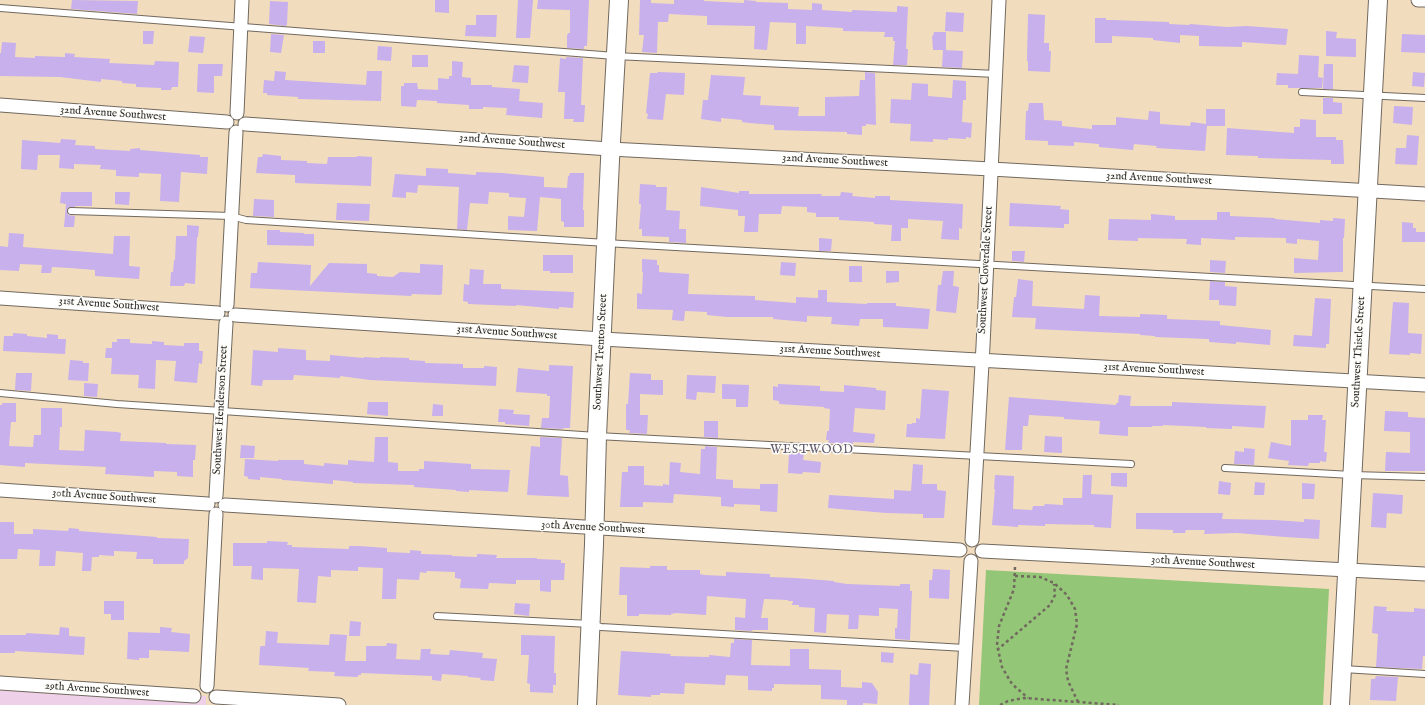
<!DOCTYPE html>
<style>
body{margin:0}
canvas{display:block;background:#f2dcbe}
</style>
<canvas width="1425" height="705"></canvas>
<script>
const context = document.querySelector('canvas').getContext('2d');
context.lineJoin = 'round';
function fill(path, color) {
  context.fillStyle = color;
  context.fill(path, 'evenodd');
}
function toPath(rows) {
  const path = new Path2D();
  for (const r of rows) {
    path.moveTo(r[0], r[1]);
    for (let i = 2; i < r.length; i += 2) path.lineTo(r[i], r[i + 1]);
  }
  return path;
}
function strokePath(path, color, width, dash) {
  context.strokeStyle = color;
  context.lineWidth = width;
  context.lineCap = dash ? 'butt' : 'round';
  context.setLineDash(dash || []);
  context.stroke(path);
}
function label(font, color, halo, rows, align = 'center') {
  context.font = font + ' "IM FELL English",serif';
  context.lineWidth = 3;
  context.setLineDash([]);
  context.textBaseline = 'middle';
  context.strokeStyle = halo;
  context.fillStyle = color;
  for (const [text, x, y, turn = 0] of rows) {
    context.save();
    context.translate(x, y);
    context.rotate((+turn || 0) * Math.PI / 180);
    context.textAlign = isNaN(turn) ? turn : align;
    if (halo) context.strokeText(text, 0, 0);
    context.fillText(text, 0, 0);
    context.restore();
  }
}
fill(toPath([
 [0,682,206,696,206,705,0,705]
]), '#eed0e8');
fill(toPath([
 [986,570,1329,589,1323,705,979,705]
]), '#93c677');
fill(toPath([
 [72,0,138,1,137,14,71,9],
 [435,0,449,0,449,13,435,12],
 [518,0,533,0,530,38,516,38],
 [538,0,589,0,587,46,584,46,584,49,567,48,567,36,568,33,570,33,570,10,537,9],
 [640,0,651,0,651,3,674,4,674,0,704,0,704,1,744,3,744,0,756,1,756,2,788,3,788,9,812,10,812,3,822,4,822,10,852,12,852,10,897,12,897,6,908,7,906,49,908,49,907,65,893,65,895,41,893,41,893,37,884,37,885,32,843,31,843,28,806,26,806,44,796,44,796,23,770,22,767,50,754,49,755,26,707,25,707,16,669,14,668,22,658,22,657,53,642,52,644,35,639,35],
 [270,1,288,2,287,25,285,26,269,24],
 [946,12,964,13,963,32,945,31],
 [1028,14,1045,15,1044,43,1049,43,1049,51,1051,51,1050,72,1028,71,1028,61,1027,61],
 [476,15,497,15,496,37,465,36,466,25,476,25],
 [1095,18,1106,18,1106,20,1112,20,1169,22,1169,24,1189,25,1190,24,1227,27,1247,26,1288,29,1286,45,1242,42,1242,47,1199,46,1199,36,1180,35,1180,43,1153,40,1153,38,1112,36,1112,43,1095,43],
 [143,31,154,31,153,44,143,44],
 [1326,31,1337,32,1336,38,1356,39,1356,57,1326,56],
 [934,32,946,32,946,50,933,50,932,36,933,36],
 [271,34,284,35,281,53,270,52],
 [1402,34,1425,35,1425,53,1401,52],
 [190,36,205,37,203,53,188,52],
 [313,41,325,41,325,53,313,53],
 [2,42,16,43,15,57,35,58,35,56,65,57,65,53,75,54,74,57,110,59,109,63,154,65,155,61,179,62,178,87,172,87,171,90,161,90,161,88,136,87,136,84,122,83,122,81,101,79,101,82,60,77,0,76,0,53,1,53],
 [378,46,392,47,391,61,377,60],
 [943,50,963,51,962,68,942,67],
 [412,55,428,55,428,67,412,67],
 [1299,55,1319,56,1318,77,1323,78,1322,88,1288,88,1288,85,1276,85,1277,73,1298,74],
 [566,57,583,58,581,105,585,105,584,122,573,122,574,119,564,119,565,92,558,92,560,58,566,59],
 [452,61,463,62,462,77,471,78,471,85,492,85,492,87,520,89,519,101,543,103,542,118,506,115,507,108,483,107,483,109,469,109,469,105,437,103,437,101,417,100,416,107,401,106,401,86,404,86,404,83,417,83,418,89,438,90,438,78,449,79,449,76,452,76],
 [198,64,223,64,222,76,214,76,214,93,197,92],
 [1324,64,1333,64,1333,89,1323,89],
 [514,65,529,66,528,83,512,82],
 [275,71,286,72,285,80,366,85,367,71,382,71,381,101,298,99,298,97,267,95,267,93,263,93,264,80,274,81],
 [658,72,685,73,684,95,666,94,663,120,647,119,648,114,646,113,650,73,657,73],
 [865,72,875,73,876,125,866,124,866,126,862,126,862,135,847,134,847,132,774,130,774,125,749,123,742,122,742,120,721,118,721,122,701,119,703,100,708,100,711,75,745,77,743,95,761,96,760,105,799,107,798,116,825,116,825,97,859,96,860,80,865,80],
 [1413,72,1425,73,1424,87,1412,86],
 [953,80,966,81,966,100,963,100,962,122,972,123,971,138,966,137,966,139,948,138,948,140,933,139,933,142,910,141,911,124,890,123,891,99,911,100,912,83,928,84,928,96,952,98],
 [1323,98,1333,98,1333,102,1342,103,1342,114,1323,114],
 [1029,103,1043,103,1044,120,1062,121,1062,126,1092,129,1092,125,1116,125,1116,117,1148,120,1149,111,1160,112,1160,124,1190,126,1191,122,1206,124,1206,109,1225,109,1225,126,1207,126,1205,151,1156,148,1157,146,1134,144,1133,150,1099,147,1099,144,1074,142,1074,146,1048,145,1048,141,1025,140,1026,111,1028,111],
 [1394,106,1413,107,1412,125,1393,123],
 [1300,119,1316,120,1316,137,1336,137,1336,140,1343,140,1344,164,1331,164,1331,160,1258,158,1258,156,1226,155,1227,128,1294,133,1294,127,1300,127],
 [1407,135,1419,136,1417,165,1395,164,1396,148,1406,148],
 [61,139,76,140,75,145,95,146,95,149,130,151,130,149,140,148,140,150,200,155,200,157,208,157,207,174,181,172,179,202,160,201,161,174,139,173,139,177,116,176,116,170,100,169,101,165,74,164,74,169,59,168,60,155,38,155,37,170,21,169,22,140,60,143],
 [263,154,281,156,281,160,307,161,307,163,327,164,328,157,357,157,357,156,372,157,371,186,295,183,295,175,256,173,258,157,262,157],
 [426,168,448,169,448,173,476,175,476,172,502,173,544,177,544,187,567,188,568,176,569,176,570,173,584,173,583,210,584,210,584,227,564,227,564,222,561,221,561,199,540,197,537,231,508,230,508,216,524,217,526,198,509,197,509,193,489,192,488,204,470,203,467,230,457,229,459,187,418,185,417,193,406,192,406,198,392,197,395,174,426,176],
 [640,184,656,185,656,187,667,187,666,210,680,211,679,229,686,229,686,243,669,242,669,237,642,236,642,229,639,229,641,204,639,204],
 [701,187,739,193,739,191,749,191,749,194,822,194,821,196,840,196,841,192,853,193,852,196,875,198,875,196,890,196,890,200,963,204,962,229,959,228,959,240,941,239,943,221,908,219,908,228,901,228,901,241,891,241,892,225,874,224,874,222,839,220,839,217,816,217,816,213,807,212,807,207,782,206,781,214,759,214,758,232,744,232,745,216,738,216,738,210,700,206],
 [61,192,92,192,92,206,75,206,75,207,69,207,67,209,68,215,75,216,74,227,64,227,66,204,60,203],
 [115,192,130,192,129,205,115,204],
 [254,199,274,200,274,217,253,216],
 [337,203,370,204,369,221,336,220],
 [1010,203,1061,206,1060,209,1069,210,1069,224,1064,224,1064,228,1009,226],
 [1217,212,1230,212,1230,216,1275,218,1275,219,1320,223,1320,220,1333,221,1333,218,1345,219,1344,238,1343,238,1343,272,1294,273,1294,258,1318,260,1319,241,1297,239,1297,244,1286,243,1286,238,1235,237,1235,240,1201,238,1201,245,1186,244,1187,239,1138,238,1138,241,1108,240,1109,219,1151,220,1151,214,1175,216,1175,220,1217,220],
 [1402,222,1413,223,1413,228,1416,228,1416,232,1425,232,1425,242,1402,242],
 [187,225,199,226,198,237,197,237,195,284,185,283,184,286,170,286,171,272,173,272,174,260,175,260,176,236,187,236],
 [267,230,280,230,280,232,304,233,304,234,314,234,314,246,267,245],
 [9,233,24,234,23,247,113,254,114,236,130,236,129,266,140,267,139,279,95,276,95,270,70,268,52,267,51,273,41,273,42,265,20,264,19,271,0,270,0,246,8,247],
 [819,238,832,239,831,251,819,251],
 [1012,251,1025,251,1024,262,1012,261],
 [543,255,573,255,573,273,550,273,550,271,543,271],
 [642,259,657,260,657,265,659,265,659,272,689,274,688,294,755,296,755,300,796,303,796,297,818,298,818,290,827,290,827,302,867,304,867,303,896,303,896,306,930,309,928,329,883,327,883,319,860,319,859,326,831,324,832,317,807,316,807,322,795,321,773,319,773,317,727,317,707,315,707,312,685,311,684,321,672,320,673,310,637,309,637,293,642,294,643,272,642,272],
 [1210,260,1226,261,1225,273,1210,272],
 [258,262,311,265,310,286,329,263,367,264,367,273,377,274,377,276,393,277,400,272,420,273,420,264,443,265,442,294,440,295,412,294,411,296,250,288,251,273,257,273],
 [781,262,796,263,795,276,780,275],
 [849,266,862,266,862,282,849,282],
 [470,269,484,270,483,284,501,284,501,289,574,292,573,308,559,307,559,309,516,305,516,306,468,304,468,302,463,301,464,284,469,285],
 [886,271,899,271,899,282,886,283],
 [943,271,954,271,953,286,959,287,956,313,936,311,938,285,941,285],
 [1018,279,1033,281,1032,306,1084,309,1085,295,1100,296,1099,316,1140,317,1140,314,1167,315,1167,319,1220,321,1220,325,1271,330,1270,345,1236,342,1236,344,1209,342,1209,339,1155,337,1155,336,1140,335,1140,334,1035,329,1036,318,1012,317,1014,297,1016,297],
 [1210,281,1225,282,1225,286,1237,287,1236,306,1219,305,1219,300,1209,300],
 [1315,298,1331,299,1329,344,1326,344,1326,348,1293,346,1294,335,1312,336],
 [1393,302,1409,303,1408,333,1422,334,1421,354,1410,353,1410,355,1389,354],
 [13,333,27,334,27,336,47,338,47,334,58,335,58,339,66,339,65,354,3,351,4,336,13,336],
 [117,339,130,339,130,343,152,344,152,341,164,342,164,345,184,346,184,343,199,343,199,351,203,351,202,364,199,363,197,383,174,381,176,361,156,360,155,389,138,388,139,375,111,374,112,358,105,358,106,348,112,348,112,342,117,342],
 [278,348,306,350,306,360,330,361,330,355,364,358,364,357,380,358,380,357,409,358,409,360,425,361,425,363,463,364,463,368,484,368,484,366,497,367,496,386,370,380,340,376,340,378,294,375,293,380,263,380,262,386,251,385,253,350,278,352],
 [70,360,83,361,83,363,89,363,88,381,68,380],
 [549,365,573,366,570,428,563,428,563,429,541,428,542,418,549,418,550,396,547,396,547,394,516,392,518,368,549,371],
 [16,373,32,373,31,391,15,390],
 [630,373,651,374,651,380,663,380,663,395,640,394,640,415,648,415,647,434,629,433,630,430,626,430,626,404,628,404],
 [687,375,716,376,715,393,697,392,696,400,686,399],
 [84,383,98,384,97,397,84,396],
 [722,384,749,385,748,407,736,407,736,399,722,399],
 [778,384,820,386,820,391,844,392,844,385,876,388,876,390,886,391,885,410,855,408,853,432,875,434,874,443,853,442,853,444,828,443,829,440,826,440,827,431,829,431,830,409,824,408,824,407,779,404,779,401,773,400,773,386,778,387],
 [922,389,949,391,945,439,906,437,907,424,912,424,912,423,916,423,916,418,920,419],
 [1119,395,1131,396,1130,406,1172,406,1172,402,1266,406,1264,428,1232,426,1232,429,1206,428,1206,427,1163,425,1163,426,1152,426,1152,427,1128,427,1128,436,1099,434,1100,421,1064,419,1064,417,1029,415,1028,426,1023,426,1022,450,1005,450,1009,397,1116,405,1116,403,1118,403],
 [368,402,388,402,388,416,367,414],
 [2,403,16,403,16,422,11,422,9,446,33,447,34,435,41,435,41,408,62,408,62,427,60,427,59,450,84,451,85,430,117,432,121,433,120,441,166,443,166,444,196,445,195,460,193,460,193,477,177,476,177,472,154,471,154,477,105,474,106,467,25,463,25,467,0,465,0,405,2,405],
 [433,404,443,405,443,416,432,416],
 [499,409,514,410,513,414,530,415,529,426,505,424,505,422,498,422],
 [1385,411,1408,412,1408,417,1425,418,1425,471,1385,471,1386,452,1410,453,1410,432,1384,431],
 [1308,415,1323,415,1322,420,1326,420,1324,452,1327,452,1326,462,1320,461,1320,463,1309,463,1308,466,1288,465,1289,461,1268,458,1271,442,1291,446,1291,420,1308,420],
 [704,421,718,421,718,438,704,437],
 [1045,436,1062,437,1062,453,1044,452],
 [375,437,388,437,388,462,398,463,398,471,419,471,419,469,424,469,424,461,471,464,471,469,510,470,508,492,469,490,469,492,456,491,456,490,414,487,414,485,353,483,353,482,333,480,333,484,284,480,282,480,282,479,260,477,260,480,248,479,248,477,244,476,245,459,278,461,278,460,304,460,304,464,324,466,324,463,348,465,348,460,374,462],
 [540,437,562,438,560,475,568,476,569,497,527,495,531,446,540,447],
 [241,445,255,446,254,458,240,458],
 [705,446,717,447,716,479,733,480,733,488,760,489,760,484,778,484,777,512,760,511,760,505,734,504,734,507,721,506,721,497,674,494,673,503,643,502,643,507,620,507,622,472,628,472,628,466,644,466,644,485,663,486,663,484,669,485,670,462,681,463,680,472,700,474,701,449,705,449],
 [1244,448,1255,449,1254,465,1234,464,1235,451,1244,452],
 [789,452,804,453,803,460,821,462,820,473,803,472,802,474,788,473],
 [913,464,923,465,922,484,937,484,937,490,946,491,944,518,923,518,923,514,886,513,828,508,829,495,894,499,894,490,911,491],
 [1111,473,1127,473,1127,487,1111,486],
 [995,475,1014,476,1013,509,1032,510,1033,506,1044,506,1045,504,1063,505,1063,498,1082,498,1083,475,1092,475,1091,494,1113,495,1111,528,1094,527,1094,525,1045,524,1045,526,1018,525,1018,527,992,525,995,489,994,489],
 [1219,481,1231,483,1230,495,1218,494],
 [1255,482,1265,483,1264,495,1254,495],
 [1302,483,1315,484,1314,499,1302,499],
 [1373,493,1403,495,1402,514,1387,513,1386,528,1371,527],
 [1136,513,1223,513,1222,519,1274,520,1304,522,1304,519,1320,520,1319,539,1285,537,1237,533,1204,534,1205,530,1186,530,1185,533,1173,533,1173,530,1140,529,1136,529],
 [0,522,14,522,14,534,33,534,33,529,68,531,69,528,79,529,79,531,157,537,157,538,189,539,188,558,184,561,184,564,153,564,153,559,136,559,137,552,114,551,114,556,99,555,99,557,92,557,91,571,82,571,83,553,56,551,55,566,39,566,40,550,18,549,17,559,0,559],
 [267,541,288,542,287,545,292,545,292,547,349,549,349,546,359,546,387,548,387,552,410,553,410,550,421,551,421,554,452,555,452,556,477,557,477,554,497,555,496,558,537,558,537,559,561,560,561,563,565,563,564,580,551,580,551,592,540,591,540,580,516,580,516,584,489,583,488,589,460,588,461,579,455,578,455,572,427,571,426,573,420,572,419,580,397,579,396,599,382,599,383,568,358,567,358,571,331,570,331,577,318,576,316,603,297,602,299,569,263,568,263,580,251,579,252,566,233,566,233,543,267,543],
 [650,566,667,566,667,570,700,570,700,574,704,575,726,576,726,572,770,574,770,577,795,578,834,581,834,582,847,584,900,586,900,584,910,584,910,591,912,591,910,640,895,639,895,628,897,628,898,609,879,608,879,616,859,615,858,629,848,629,849,615,827,614,826,633,814,632,815,608,799,607,799,605,792,605,793,601,788,601,788,600,764,599,761,618,768,618,768,630,752,630,752,631,735,630,735,617,745,618,746,599,707,596,706,615,676,613,671,614,671,615,639,614,639,616,627,616,627,595,619,595,620,567,650,568],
 [933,569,950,570,949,599,929,598,929,580,932,580],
 [104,601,124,601,124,620,111,620,111,614,104,614],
 [515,603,530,604,529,616,514,614],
 [1374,606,1387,607,1386,611,1414,612,1414,608,1425,609,1425,656,1423,656,1422,669,1376,667,1378,634,1372,633],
 [350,621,361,622,360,636,349,636],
 [60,627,69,628,69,636,85,637,84,655,15,651,15,653,0,653,0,635,26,635,26,633,59,635],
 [160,627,172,628,171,632,190,634,189,652,149,650,149,658,139,658,139,660,127,659,128,632,160,633],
 [266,631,278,632,277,643,329,645,330,634,347,635,345,661,366,661,366,646,386,646,387,643,397,644,396,659,420,660,421,649,431,649,430,654,449,655,450,650,483,653,482,658,497,659,494,681,480,680,481,678,468,677,468,676,442,674,441,681,432,680,432,676,361,673,361,675,358,675,358,677,334,676,335,672,308,671,309,668,259,665,260,647,261,646,265,646],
 [521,635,555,636,554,673,556,673,556,685,553,685,553,693,530,692,530,684,527,683,529,655,521,655],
 [734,639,752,640,751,665,790,666,790,649,809,649,809,669,841,670,841,687,862,688,862,682,872,683,878,692,877,704,863,703,863,705,847,705,847,700,821,699,821,685,774,684,774,688,772,688,772,691,748,690,748,676,726,675,725,685,685,683,684,694,660,693,660,695,651,695,651,697,618,695,621,651,671,654,670,656,709,657,709,655,730,657,731,643,734,643],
 [881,652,894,653,893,663,881,662],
 [919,663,931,664,929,705,909,705,910,674,918,675],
 [1376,676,1398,677,1396,701,1370,700,1371,679,1375,679]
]), '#c7b0ec');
const lane = toPath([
 [0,8,615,56,996,74],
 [1302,92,1425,98],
 [71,211,231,216,246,220,622,244,1425,289],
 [0,393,117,404,597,436,1131,464],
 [1225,468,1352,475,1425,477],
 [437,616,590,624,601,627,965,648],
 [1343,669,1425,674]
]);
const street = toPath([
 [1418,0,1425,0],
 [0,105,227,122],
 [237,113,242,0],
 [245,124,610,149,991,169,1425,194],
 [0,298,218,313],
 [227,305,236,132],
 [235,315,602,339,1425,385],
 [0,490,208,504],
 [216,496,226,323],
 [225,505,960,550],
 [972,540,983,346,999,0],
 [982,551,1425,574],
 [0,683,194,696],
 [207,686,216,514],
 [216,697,339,705],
 [962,705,971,561]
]);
const secondary = toPath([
 [587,705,594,544,597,436,610,160,619,0],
 [1340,705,1378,0]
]);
strokePath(lane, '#71695e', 8);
strokePath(street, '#71695e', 15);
strokePath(secondary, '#71695e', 20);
strokePath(toPath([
 [1015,567,1014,589,999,626,997,645,1002,667,1006,674,1012,684,1028,698],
 [1015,576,1040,577,1054,583,1067,595,1075,609,1077,624,1066,669,1068,681,1078,702],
 [997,650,1050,605,1055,595,1054,584],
 [1000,705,1008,701,1024,698,1119,705]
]), '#71695e', 2.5, [3, 3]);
strokePath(lane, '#fff', 6);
strokePath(street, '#fff', 13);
strokePath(secondary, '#fff', 18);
label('11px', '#2b2b2b', '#fdfcf7', [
 ["32nd Avenue Southwest",113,114,4],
 ["32nd Avenue Southwest",512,142,4],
 ["32nd Avenue Southwest",835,161,3],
 ["32nd Avenue Southwest",1159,179,3],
 ["Southwest Cloverdale Street",986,270,-87],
 ["31st Avenue Southwest",109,305,4],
 ["31st Avenue Southwest",507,333,4],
 ["Southwest Trenton Street",601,352,-87],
 ["31st Avenue Southwest",830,352,3],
 ["Southwest Thistle Street",1359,352,-87],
 ["31st Avenue Southwest",1154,370,3],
 ["Southwest Henderson Street",221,410,-87],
 ["30th Avenue Southwest",104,497,4],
 ["30th Avenue Southwest",593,528,3],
 ["30th Avenue Southwest",1203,563,3],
 ["29th Avenue Southwest",97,690,4]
]);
context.letterSpacing = '1px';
label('12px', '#625a6f', '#fdfcf7', [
 ["WESTWOOD",812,451]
]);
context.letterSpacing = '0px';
</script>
